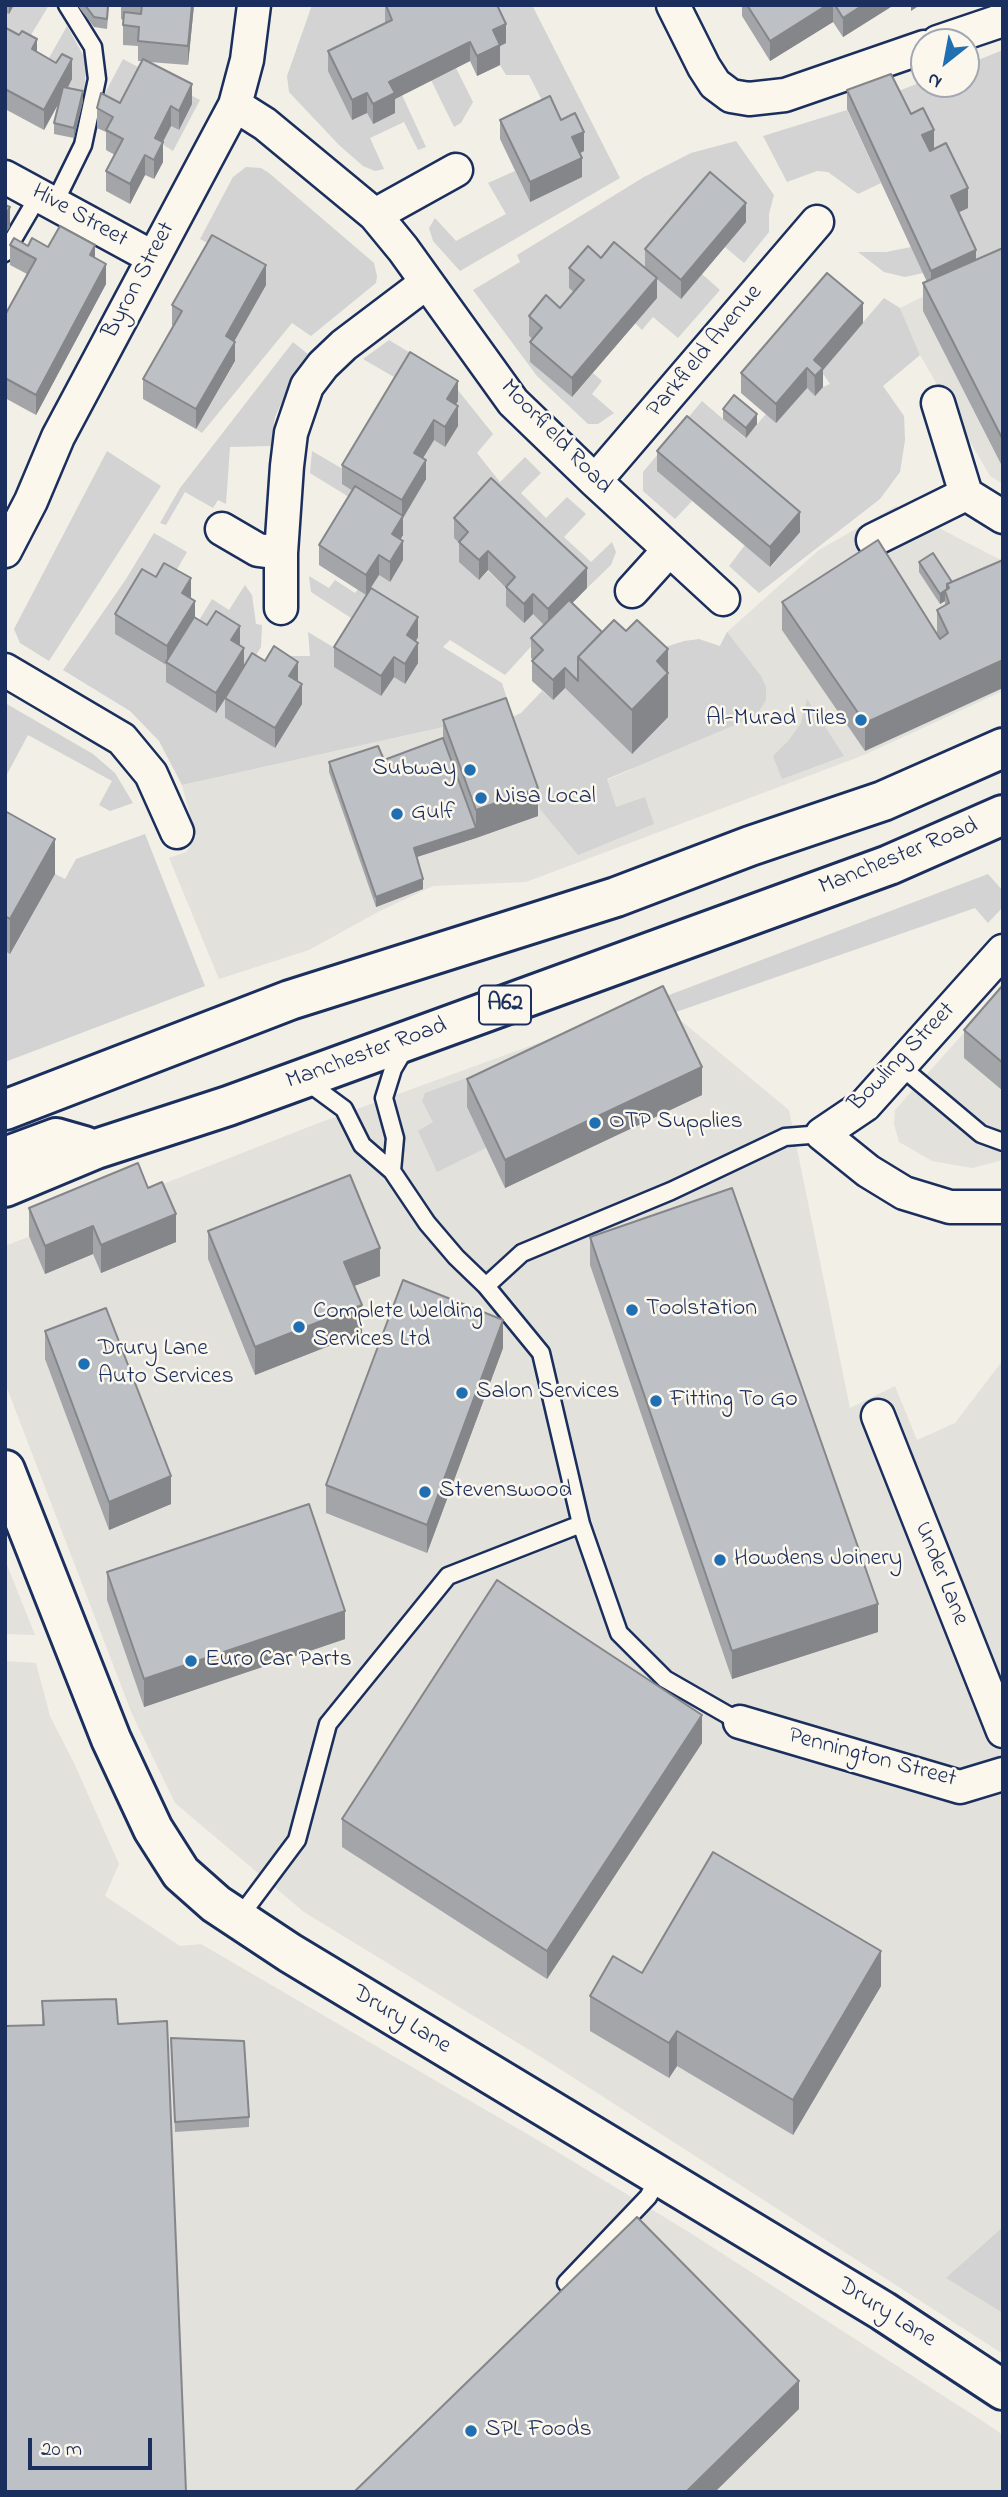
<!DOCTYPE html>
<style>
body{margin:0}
#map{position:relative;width:1008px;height:2497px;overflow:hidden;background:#f2efe6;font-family:"Indie Flower",sans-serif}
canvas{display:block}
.frame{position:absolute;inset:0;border:7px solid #1b2f5e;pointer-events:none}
.north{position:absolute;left:910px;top:28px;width:70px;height:70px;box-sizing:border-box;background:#fbf7ec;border:2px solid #a1a7b3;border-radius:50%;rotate:211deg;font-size:19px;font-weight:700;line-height:28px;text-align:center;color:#1b2f5e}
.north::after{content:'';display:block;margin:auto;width:24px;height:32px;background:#1f6fb2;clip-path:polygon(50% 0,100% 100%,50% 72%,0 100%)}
.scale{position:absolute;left:28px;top:2438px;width:124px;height:32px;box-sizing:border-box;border:4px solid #1b2f5e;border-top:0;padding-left:9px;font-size:21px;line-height:24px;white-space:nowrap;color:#1b2f5e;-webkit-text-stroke:5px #fbf7ec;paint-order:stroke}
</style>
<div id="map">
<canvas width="1008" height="2497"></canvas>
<div class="frame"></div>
<div class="north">N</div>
<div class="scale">20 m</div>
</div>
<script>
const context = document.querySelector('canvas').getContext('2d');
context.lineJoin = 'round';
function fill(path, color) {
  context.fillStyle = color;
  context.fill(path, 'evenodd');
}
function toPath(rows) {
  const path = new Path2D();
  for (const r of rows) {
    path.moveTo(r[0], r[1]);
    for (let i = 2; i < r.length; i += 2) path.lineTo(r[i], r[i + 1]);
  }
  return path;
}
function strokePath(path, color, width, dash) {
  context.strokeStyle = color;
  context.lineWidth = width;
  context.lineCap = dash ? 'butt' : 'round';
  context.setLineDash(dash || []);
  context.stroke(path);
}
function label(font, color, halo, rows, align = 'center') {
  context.font = font + ' "Indie Flower",sans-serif';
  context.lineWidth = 5;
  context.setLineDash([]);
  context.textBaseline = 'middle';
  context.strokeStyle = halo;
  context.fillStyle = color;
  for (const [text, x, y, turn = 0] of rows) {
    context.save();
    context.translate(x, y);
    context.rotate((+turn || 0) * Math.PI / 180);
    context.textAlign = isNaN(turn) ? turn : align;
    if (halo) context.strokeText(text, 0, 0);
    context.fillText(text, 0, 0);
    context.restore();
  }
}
fill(toPath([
 [1003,257,1003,484,990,476,920,355,900,308],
 [896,506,1003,561,1003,691,864,755,526,882,433,886,378,912,309,950,219,979,169,858,186,852,196,837,182,785,511,712,540,809,630,770,709,687,720,646,727,632,819,550],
 [1003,989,1003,1160,972,1168,932,1161,899,1142,894,1124,895,1110],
 [656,1000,789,1110,850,1408,895,1386,917,1440,955,1423,1003,1360,1003,2354,549,2062,304,1912,175,1803,132,1714,5,1383,5,1246,316,1124],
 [5,1560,35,1635,5,1634],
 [5,1661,36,1663,50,1716,74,1763,119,1864,105,1896,180,1946,201,1944,546,2145,692,2234,984,2422,1003,2435,1003,2492,5,2492]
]), '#e2e1dc');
fill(toPath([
 [14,5,49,5,19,55,5,49,5,13,9,14],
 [312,5,460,5,392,40,352,120,367,113,373,124,389,101,402,95,426,147,418,150,404,122,370,138,384,169,375,171,363,166,339,145,289,92,287,76],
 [488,5,532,5,620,178,460,271,433,241,429,228,435,218,456,241,506,214,488,183,515,171,530,202,550,116,529,75,506,75,500,65],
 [67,26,87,62,83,101,63,97,72,79,40,74],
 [1003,50,1003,257,976,270,891,94,924,81,924,84,966,84,966,65],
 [123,59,200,100,173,151,162,144,171,126,179,130,192,104,120,122,104,95],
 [456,68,473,102,461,123,454,127,431,80],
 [847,110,881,183,858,194,828,172,817,171,787,182,763,136],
 [736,141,774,195,769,214,769,232,744,263,725,247,680,299,702,274,720,290,678,338,653,317,642,330,635,323,656,298,584,300,529,336,542,348,531,362,572,397,593,373,602,381,592,394,614,413,598,424,588,424,537,376,473,290,520,262,517,255,644,177,691,153],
 [246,167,261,168,269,173,374,263,377,276,376,283,311,336,292,323,202,433,196,429,235,362,215,247,200,239,233,177],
 [911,247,923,273,905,277,884,272,858,252,886,252],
 [884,298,900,308,920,355,883,386,904,416,905,440,900,472,880,499,759,593,729,566,745,545,771,567,800,531,658,471,692,501,675,519,643,491,643,472,702,401,745,438,766,414,807,388,815,395,823,387,830,384,821,371],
 [389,340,445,374,493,434,477,453,500,482,525,457,541,473,521,493,546,518,567,497,586,514,564,537,591,562,612,542,616,552,611,565,587,588,454,538,468,551,479,580,488,571,515,597,524,623,533,614,548,628,505,675,450,640,443,647,502,683,511,712,182,785,159,741,130,711,63,670,126,579,154,533,187,552,168,585,115,634,167,666,189,637,212,599,229,610,245,585,252,595,256,624,262,625,261,647,245,673,225,718,275,748,287,656,310,656,308,632,333,647,351,618,311,592,309,576,329,588,335,580,355,593,358,589,366,594,379,575,390,582,392,554,403,536,357,502,310,473,312,451,341,468,351,451,414,473,434,440,446,447,392,401,383,396,394,377,363,359],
 [293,342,309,355,287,390,275,417,271,446,230,447,226,504,218,500,213,508,185,492,166,525,160,523,180,488],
 [107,451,161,486,49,661,20,643,14,629],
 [727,632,761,676,766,687,766,700,756,716,607,779,616,807,645,797,654,824,578,855,540,809,512,717,521,713,542,691,553,700,565,688,632,754,653,651,684,641,699,639,720,646],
 [807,699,844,756,782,779,773,756,789,740,801,723],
 [5,703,93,754,115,773,133,803,110,811,99,805,112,781,28,735,5,778],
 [145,834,205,986,5,1062,5,951,11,953,55,874,65,879,76,859],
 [988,874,1003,891,1003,907,988,923,975,908,673,1013,656,1000],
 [615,1024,486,1148,437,1172,418,1131,433,1122,422,1101,425,1093],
 [1003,2227,1003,2313,946,2278]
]), '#d2d3d2');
const service = toPath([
 [54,204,83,145,97,79,93,47,67,5],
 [5,253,39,195],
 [899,1065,981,1134,1003,1142],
 [306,1081,344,1109,362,1145,392,1171,427,1223,456,1257,486,1286,541,1353,581,1524,619,1633,665,1679,740,1722],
 [392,1171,395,1138,384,1098,393,1069,406,1047],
 [486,1286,522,1253,671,1191,785,1137,822,1134],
 [238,1919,297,1840,328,1724,448,1576,581,1524],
 [566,2283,648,2197,660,2176]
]);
const minor = toPath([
 [673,5,704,67,715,84,731,96,749,99,785,95,924,47],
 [938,42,1003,20],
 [235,105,265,124,375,215,403,249,513,402,595,481,723,599],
 [5,177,152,257],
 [375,215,456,170],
 [938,403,966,494,1003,517],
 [595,481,817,222],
 [222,529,258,550,281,553],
 [873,540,966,494],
 [5,551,31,501,58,437,235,105,247,60,254,5],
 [632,591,669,550],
 [281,608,281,553,287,466,291,433,307,386,323,365,344,345,426,283],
 [5,670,122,739,151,774,177,832],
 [1003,951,865,1105,822,1134,868,1171,904,1193,950,1207,1003,1207],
 [878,1416,1003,1731],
 [740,1722,960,1787,1003,1774]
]);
const secondary = toPath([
 [5,1470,111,1739,153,1829,181,1873,216,1904,290,1953,883,2311,1003,2390]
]);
const trunk = toPath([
 [5,1110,290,1000,616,897,750,846,883,801,1003,748],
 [5,1157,56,1138,84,1146],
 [5,1187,96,1149,228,1106,889,865,1003,815]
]);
strokePath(service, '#1b2f5e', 21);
strokePath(minor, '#1b2f5e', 37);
strokePath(secondary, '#1b2f5e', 44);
strokePath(trunk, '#1b2f5e', 44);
strokePath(service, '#fbf7ec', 16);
strokePath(minor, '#fbf7ec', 32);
strokePath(secondary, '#fbf7ec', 38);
strokePath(trunk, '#fbf7ec', 38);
fill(toPath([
 [5,5,14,5,9,14,5,13],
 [77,5,109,5,107,29,94,27],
 [121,5,194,5,188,65,149,62,192,104,179,130,171,126,163,142,163,162,154,179,145,175,130,204,106,191,106,171,115,155,106,150,106,132,97,128,97,108,120,103,142,61,138,61,138,46,123,45,123,20,121,19],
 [385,5,497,5,506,43,500,46,500,65,477,76,470,61,395,99,395,113,373,124,367,113,352,120,328,71,328,51,385,23],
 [742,5,894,5,843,37,833,22,770,61,742,16],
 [5,30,72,79,68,88,83,101,74,138,54,134,54,123,58,104,44,130,5,109],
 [847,90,911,114,934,149,968,208,959,212,976,260,1003,248,1003,468,923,311,923,283,927,282,847,109],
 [500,120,561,120,584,151,580,153,582,177,530,202,500,139],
 [746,222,681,299,657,279,657,298,572,397,530,362,530,342,532,339,529,336,529,316,560,308,574,292,569,288,569,268,645,268,645,249],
 [10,245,48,247,95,258,106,284,36,415,5,398,5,315,27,274,10,265],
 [266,285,234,341,235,361,196,429,143,399,143,379,173,326,172,325,172,305],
 [863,323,823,370,823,387,815,396,807,388,776,423,741,393,741,373],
 [458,401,455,404,458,426,445,447,434,440,423,458,426,479,403,518,403,535,401,539,403,560,390,582,379,575,366,595,319,565,319,545,353,491,342,484,342,465],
 [723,409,757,424,746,438,723,419],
 [657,451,800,532,770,567,657,471],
 [454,518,587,588,572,603,602,632,668,672,668,717,632,754,565,688,553,700,532,681,532,661,533,660,531,658,531,638,544,625,533,614,524,623,506,606,506,588,488,570,479,580,459,562,459,543,454,538],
 [1003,560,865,751,782,630,782,602,937,634,937,610,945,605,945,601,940,604,919,572,919,562,952,582],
 [191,598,195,618,240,646,244,666,298,682,302,704,275,748,225,718,225,699,216,713,166,682,166,665,115,634,115,614],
 [418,637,416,641,418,663,405,684,394,677,381,696,334,667,334,647],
 [443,720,538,816,476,838,416,857,423,889,376,907,329,772,329,762,384,760,443,738],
 [5,811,55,874,10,954,5,951],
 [1003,985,1003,1091,964,1058,964,1030],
 [467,1079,702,1095,505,1188,467,1107],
 [148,1188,176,1242,101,1273,93,1254,45,1274,29,1236,29,1208],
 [208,1231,380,1276,354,1286,362,1333,255,1375,208,1259],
 [590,1237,878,1632,732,1679,590,1265],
 [45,1331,171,1504,109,1530,45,1359],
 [503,1348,427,1553,326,1513,326,1485],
 [107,1572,345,1639,144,1707,107,1600],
 [702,1743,547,1979,342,1847,342,1819],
 [642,1973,881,1986,793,2135,677,2066,669,2078,590,2031,590,1996],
 [42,2001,118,2024,42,2025],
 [171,2038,249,2117,249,2127,175,2132]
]), '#a3a5a9');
fill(toPath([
 [9,5,14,5,9,14],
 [192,5,194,5,188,65,188,46],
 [827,5,833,5,833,22,770,61,770,41],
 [863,5,894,5,843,37,843,18],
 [911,5,920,5,911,11],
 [506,24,506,43,500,46,500,65,477,76,477,56,493,30],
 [37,39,37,59,32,49],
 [470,42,470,61,395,99,395,113,373,124,373,104,389,82],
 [72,59,72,79,44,130,44,110],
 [192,84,192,104,179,130,179,111],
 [83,91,83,101,74,138,74,128],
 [367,93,367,113,352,120,352,100],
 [171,106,171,126,155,157,155,138],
 [934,130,934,150,922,155,922,135],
 [584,132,584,151,572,157,572,137],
 [163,142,163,162,154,179,154,160],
 [145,155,145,175,130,204,130,184],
 [582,158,582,177,530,202,530,182],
 [968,188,968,208,951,216,951,196],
 [746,203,746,222,681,299,681,280],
 [10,207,10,227,5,235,5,216],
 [95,245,95,265,90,255],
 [976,250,976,270,931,290,931,271],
 [106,264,106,284,36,415,36,395],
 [266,265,266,285,226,356,226,336],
 [657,278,657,298,572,397,572,378],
 [863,303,863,323,823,370,823,387,815,396,814,360],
 [235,342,235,361,196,429,196,409],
 [807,368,807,388,776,423,776,404],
 [458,381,458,401,447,419,447,399],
 [458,406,458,426,445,447,445,427],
 [757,414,757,424,746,438,746,428],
 [434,420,434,440,414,473,414,453],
 [426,460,426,479,403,518,403,535,392,554,392,534,402,518,402,500],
 [800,512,800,532,770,567,770,547],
 [403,541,403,560,390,582,390,562],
 [488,551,488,570,479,580,479,560],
 [379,555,379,575,366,595,366,575],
 [587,568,587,588,548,628,548,609],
 [191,578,191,598,182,593],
 [945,591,945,601,940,604,940,594],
 [533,594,533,614,524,623,524,604],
 [195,601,195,621,167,663,167,646],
 [418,617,418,637,407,655,407,635],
 [240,626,240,646,231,640],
 [418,643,418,663,405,684,405,664],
 [244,648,244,668,216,713,216,693],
 [668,649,668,717,632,754,632,710,657,661],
 [394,657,394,677,381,696,381,676],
 [1003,660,1003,688,865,751,865,723],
 [298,662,298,681,289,676],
 [565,668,565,688,553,700,553,680],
 [302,684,302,704,275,748,275,728],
 [538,788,538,816,476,838,414,858,414,848,476,828,476,810],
 [55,839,55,874,10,954,10,919],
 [423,879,423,889,376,907,376,897],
 [702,1067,702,1095,505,1188,505,1160],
 [176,1214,176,1242,101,1273,101,1245],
 [93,1226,93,1254,45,1274,45,1246],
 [380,1248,380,1276,344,1290,344,1262],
 [362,1305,362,1333,255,1375,255,1347],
 [503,1320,503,1348,427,1553,427,1525],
 [171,1476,171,1504,109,1530,109,1502],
 [878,1604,878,1632,732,1679,732,1651],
 [345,1611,345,1639,144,1707,144,1679],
 [702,1715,702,1743,547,1979,547,1951],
 [881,1951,881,1986,793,2135,793,2100],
 [677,2031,677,2066,669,2078,669,2043],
 [799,2381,799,2409,715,2492,686,2492]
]), '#848689');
const building = toPath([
 [85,5,108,5,107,19,94,17,85,5],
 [142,5,192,5,188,46,138,41,139,27,123,25,124,12,141,14,142,5],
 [386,5,497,5,506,24,493,30,500,45,477,56,470,42,389,82,395,93,373,104,367,93,352,100,328,51,392,20,386,5],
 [747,5,827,5,770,41,747,5],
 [835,5,863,5,843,18,835,5],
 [6,28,19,35,22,31,37,39,32,49,56,63,62,54,72,59,44,110,5,89,5,30,6,28],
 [143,59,192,84,179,111,171,106,155,138,163,142,154,160,145,155,130,184,106,171,123,139,106,130,113,117,97,108,101,93,120,103,143,59],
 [891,74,911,114,923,108,934,130,922,135,930,151,946,143,968,188,951,196,976,250,931,271,847,90,891,74],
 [63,87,83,91,74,128,54,123,63,87],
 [550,96,561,120,575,113,584,132,572,137,582,158,530,182,500,120,550,96],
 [710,172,746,203,681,280,645,249,710,172],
 [5,205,10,207,5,216,5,205],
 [60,226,95,245,90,255,106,264,36,395,5,378,5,315,36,259,10,245,14,238,28,246,32,238,48,247,60,226],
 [212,235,266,265,226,336,235,342,196,409,143,379,182,311,172,305,212,235],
 [614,242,657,278,572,378,530,342,542,328,529,316,546,295,560,308,584,280,569,268,588,246,601,258,614,242],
 [1003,248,1003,440,923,283,1003,248],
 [827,273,863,303,814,360,823,368,815,376,807,368,776,404,741,373,827,273],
 [410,352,458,381,447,399,458,406,445,427,434,420,414,453,426,460,402,500,342,465,410,352],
 [734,395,757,414,746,428,723,409,734,395],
 [687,416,800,512,770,547,657,451,687,416],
 [491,478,587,568,548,609,533,594,524,604,506,587,515,577,488,551,479,560,459,542,468,532,454,518,491,478],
 [355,486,403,516,392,534,403,541,396,552,390,562,379,555,366,575,319,545,355,486],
 [878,540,940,639,948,633,937,610,949,603,945,591,949,588,947,584,1003,560,1003,660,865,723,782,602,878,540],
 [933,553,952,582,947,584,947,589,940,594,919,562,933,553],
 [164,563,191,578,182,593,195,601,167,646,115,614,142,569,156,577,164,563],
 [371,588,418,617,407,635,418,643,405,664,394,657,381,676,334,647,371,588],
 [569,600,602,632,578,657,578,681,565,668,553,680,532,661,543,650,531,638,569,600],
 [216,611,240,626,231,640,244,648,216,693,166,662,194,617,207,625,216,611],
 [614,620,626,631,637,620,668,649,657,661,668,673,632,710,578,657,614,620],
 [274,646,298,662,289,676,302,684,275,728,225,698,252,653,265,661,274,646],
 [506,698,538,788,476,810,443,720,506,698],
 [443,738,476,828,414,848,423,879,376,897,329,762,378,746,384,760,443,738],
 [5,811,55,839,10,919,5,916,5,811],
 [1003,985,1003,1063,964,1030,1003,985],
 [663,986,702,1067,505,1160,467,1079,663,986],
 [138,1163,148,1188,162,1182,176,1214,101,1245,93,1226,45,1246,29,1208,138,1163],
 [350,1175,380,1248,344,1262,362,1305,255,1347,208,1231,350,1175],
 [732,1188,878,1604,732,1651,590,1237,732,1188],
 [403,1280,503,1320,427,1525,326,1485,403,1280],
 [106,1308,171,1476,109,1502,45,1331,106,1308],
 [309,1504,345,1611,144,1679,107,1572,309,1504],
 [497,1580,702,1715,547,1951,342,1819,497,1580],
 [713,1852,881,1951,793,2100,677,2031,669,2043,590,1996,613,1956,642,1973,713,1852],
 [116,1999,118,2024,167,2021,186,2492,5,2492,5,2026,44,2025,42,2001,116,1999],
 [171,2038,244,2041,249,2117,175,2122,171,2038],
 [637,2217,799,2381,686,2492,354,2492,637,2217]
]);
fill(building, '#bdc0c4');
strokePath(building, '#848689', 2);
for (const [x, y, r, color] of [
 [861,720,7,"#1f6fb2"],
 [470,770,7,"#1f6fb2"],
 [481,798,7,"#1f6fb2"],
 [397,814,7,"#1f6fb2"],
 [595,1123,7,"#1f6fb2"],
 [632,1310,7,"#1f6fb2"],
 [299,1327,7,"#1f6fb2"],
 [84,1364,7,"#1f6fb2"],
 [462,1393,7,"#1f6fb2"],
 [656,1401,7,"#1f6fb2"],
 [425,1492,7,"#1f6fb2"],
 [720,1560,7,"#1f6fb2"],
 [191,1661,7,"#1f6fb2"],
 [471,2431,7,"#1f6fb2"]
]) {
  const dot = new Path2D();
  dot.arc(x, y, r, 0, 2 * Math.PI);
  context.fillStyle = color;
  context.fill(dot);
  strokePath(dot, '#fbf7ec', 2.5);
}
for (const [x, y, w] of [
 [505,1005,52]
]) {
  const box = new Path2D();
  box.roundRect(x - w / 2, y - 19.5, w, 39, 5);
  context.fillStyle = '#fbf7ec';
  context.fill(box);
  strokePath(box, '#1b2f5e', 2);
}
label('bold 23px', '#1b2f5e', null, [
 ["A62",505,1005]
]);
label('24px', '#1b2f5e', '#fbf7ec', [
 ["Hive Street",79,217,29],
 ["Byron Street",140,281,-62],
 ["Parkfield Avenue",706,352,-50],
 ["Moorfield Road",555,438,46],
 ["Manchester Road",899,858,-22],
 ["Manchester Road",367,1055,-20],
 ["Bowling Street",903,1058,-46],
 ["Under Lane",940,1574,68],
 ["Pennington Street",872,1759,15],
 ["Drury Lane",401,2021,31],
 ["Drury Lane",886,2314,32]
]);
label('24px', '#1b2f5e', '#fbf7ec', [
 ["Al-Murad Tiles",847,720,"right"],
 ["Subway",456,770,"right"],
 ["Nisa Local",495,798],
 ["Gulf",411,814],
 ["OTP Supplies",609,1123],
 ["Toolstation",646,1310],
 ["Complete Welding",313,1313],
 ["Services Ltd",313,1341],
 ["Drury Lane",98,1350],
 ["Auto Services",98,1378],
 ["Salon Services",476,1393],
 ["Fitting To Go",670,1401],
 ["Stevenswood",439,1492],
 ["Howdens Joinery",734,1560],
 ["Euro Car Parts",205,1661],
 ["SPL Foods",485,2431]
], 'left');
</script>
